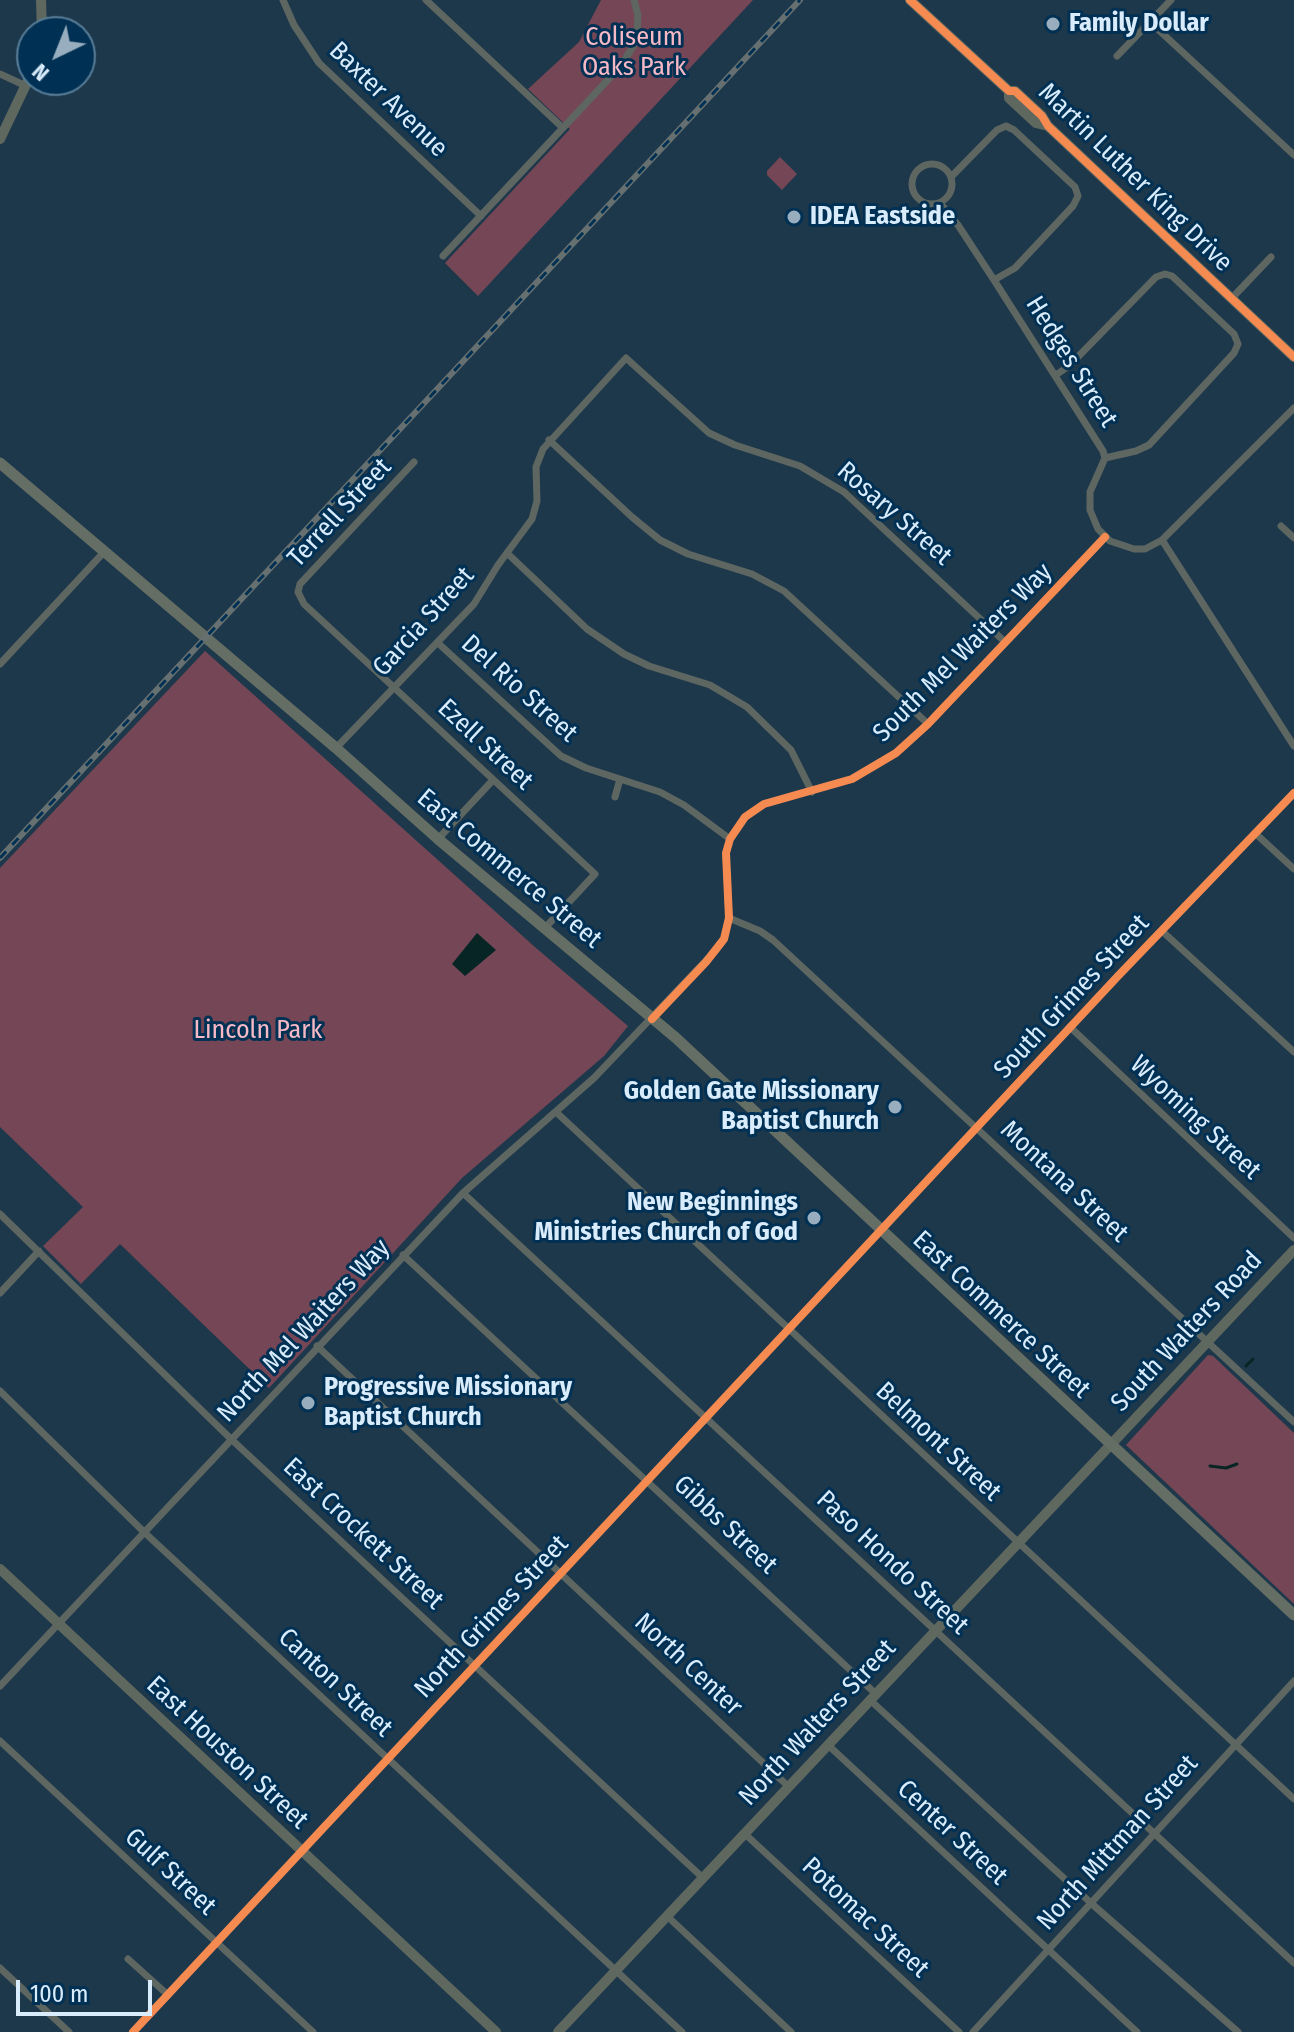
<!DOCTYPE html>
<style>
body{margin:0}
#map{position:relative;width:1294px;height:2032px;overflow:hidden;background:#1e384b;font-family:"Fira Sans Condensed",sans-serif}
canvas{display:block}
.north{position:absolute;left:16px;top:16px;width:80px;height:80px;box-sizing:border-box;background:#003154;border:2px solid #577c97;border-radius:50%;rotate:223deg;font-size:22px;font-weight:700;line-height:32px;text-align:center;color:#d9ecfc}
.north::after{content:'';display:block;margin:auto;width:28px;height:36px;background:#98adbe;clip-path:polygon(50% 0,100% 100%,50% 72%,0 100%)}
.scale{position:absolute;left:16px;top:1980px;width:136px;height:36px;box-sizing:border-box;border:4px solid #d9ecfc;border-top:0;padding-left:10px;font-size:24px;line-height:28px;white-space:nowrap;color:#d9ecfc;-webkit-text-stroke:6px #003154;paint-order:stroke}
</style>
<div id="map">
<canvas width="1294" height="2032"></canvas>
<div class="north">N</div>
<div class="scale">100 m</div>
</div>
<script>
const context = document.querySelector('canvas').getContext('2d');
context.lineJoin = 'round';
function fill(path, color) {
  context.fillStyle = color;
  context.fill(path, 'evenodd');
}
function toPath(rows) {
  const path = new Path2D();
  for (const r of rows) {
    if (r.length === 3) {
      path.moveTo(r[0] + r[2], r[1]);
      path.arc(r[0], r[1], r[2], 0, 2 * Math.PI);
      continue;
    }
    path.moveTo(r[0], r[1]);
    for (let i = 2; i < r.length; i += 2) path.lineTo(r[i], r[i + 1]);
  }
  return path;
}
function strokePath(path, color, width, dash) {
  context.strokeStyle = color;
  context.lineWidth = width;
  context.lineCap = dash ? 'butt' : 'round';
  context.setLineDash(dash || []);
  context.stroke(path);
}
function label(font, color, halo, rows, align = 'center') {
  context.font = font + ' "Fira Sans Condensed",sans-serif';
  context.lineWidth = 6;
  context.setLineDash([]);
  context.textBaseline = 'middle';
  context.strokeStyle = halo;
  context.fillStyle = color;
  for (const [text, x, y, turn = 0] of rows) {
    context.save();
    context.translate(x, y);
    context.rotate((+turn || 0) * Math.PI / 180);
    context.textAlign = isNaN(turn) ? turn : align;
    if (halo) context.strokeText(text, 0, 0);
    context.fillText(text, 0, 0);
    context.restore();
  }
}
fill(toPath([
 [601,0,753,0,478,296,445,263,570,129,528,89,579,42],
 [780,157,797,174,782,190,767,175,767,171],
 [205,651,536,948,628,1026,604,1056,462,1178,269,1388,120,1244,81,1284,43,1246,83,1207,0,1127,0,868],
 [1208,1355,1213,1356,1294,1433,1294,1604,1126,1445]
]), '#754655');
fill(toPath([
 [477,933,496,950,465,976,452,964]
]), '#072524');
strokePath(toPath([
 [1246,1366,1253,1359],
 [1210,1466,1226,1468,1237,1464]
]), '#072524', 3);
strokePath(toPath([
 [283,0,294,25,319,63,481,216],
 [426,0,563,128],
 [1150,22,1294,155],
 [1117,56,1171,0],
 [0,74,26,86],
 [932,184,20],
 [951,177,997,130,1006,126,1014,130,1075,187,1078,196,1073,206,1015,268,994,280],
 [940,203,958,225,994,280,1103,451,1105,458,1090,492,1090,510,1098,529,1110,541,1134,549,1145,549,1162,540,1294,408],
 [443,256,620,67,634,45,637,31,638,15,634,0],
 [1232,298,1271,257],
 [1056,375,1070,365,1156,277,1165,274,1172,276,1234,334,1238,344,1234,353,1149,445,1136,451,1105,458],
 [549,440,632,517,660,540,688,554,752,574,784,591,928,724],
 [414,462,300,584,298,592,304,604,595,874,544,929],
 [1281,526,1294,538],
 [1162,540,1294,746],
 [507,553,587,629,624,654,649,666,710,685,747,707,791,750,812,792],
 [438,643,561,756,586,768,660,792,684,805,730,839],
 [0,664,105,551],
 [336,748,474,604,498,565,532,519,537,501,536,467,543,449,626,358,709,433,735,445,800,466,844,492,1005,642],
 [615,797,620,779],
 [1255,833,1294,869],
 [438,839,493,780],
 [729,918,760,931,773,940,1294,1422],
 [1162,931,1294,1052],
 [1070,1027,1294,1238],
 [556,1112,1294,1799],
 [463,1193,1294,1963],
 [0,1214,231,1439,703,1878],
 [403,1255,876,1694],
 [0,1293,39,1251],
 [317,1346,789,1787],
 [0,1391,144,1532,682,2032],
 [0,1686,463,1193,594,1078,717,949,724,939,729,918,726,853,730,839,745,817,764,804,852,779,896,753,928,724,1105,537],
 [870,1700,1092,1904,1238,2032],
 [0,1741,313,2032],
 [828,1745,1137,2032],
 [745,1834,959,2032],
 [667,1916,791,2032],
 [128,1959,168,1995],
 [0,1968,69,2032],
 [133,2032,1118,976,1294,793],
 [973,2032,1294,1681]
]), '#5e6661', 7);
strokePath(toPath([
 [41,0,42,32],
 [910,0,1009,91,1015,91,1042,116,1048,126,1294,357],
 [1009,91,1009,98,1036,123,1048,126],
 [0,139,32,72],
 [0,1569,496,2032],
 [558,2032,1294,1250]
]), '#5f685f', 10);
strokePath(toPath([
 [0,463,336,748,438,839,676,1038,1294,1615]
]), '#656e64', 11);
const rail = toPath([
 [0,858,800,0]
]);
strokePath(rail, '#667070', 6);
strokePath(rail, '#003154', 3, [9]);
strokePath(toPath([
 [910,0,1009,91,1015,91,1042,116,1048,126,1294,357],
 [652,1019,706,962,724,939,729,918,726,853,730,839,745,817,764,804,852,779,896,753,928,724,1105,537],
 [133,2032,1118,976,1294,793]
]), '#f68b52', 8);
for (const [x, y, r, color] of [
 [1053,24,8,"#98adbe"],
 [794,217,8,"#98adbe"],
 [895,1107,8,"#98adbe"],
 [814,1218,8,"#98adbe"],
 [308,1403,8,"#98adbe"]
]) {
  const dot = new Path2D();
  dot.arc(x, y, r, 0, 2 * Math.PI);
  context.fillStyle = color;
  context.fill(dot);
  strokePath(dot, '#003154', 3);
}
label('bold 26px', '#d9ecfc', '#003154', [
 ["Family Dollar",1069,24],
 ["IDEA Eastside",810,217],
 ["Golden Gate Missionary",879,1092,"right"],
 ["Baptist Church",879,1122,"right"],
 ["New Beginnings",798,1203,"right"],
 ["Ministries Church of God",798,1233,"right"],
 ["Progressive Missionary",324,1388],
 ["Baptist Church",324,1418]
], 'left');
label('26px', '#f6b9c5', '#003154', [
 ["Coliseum",634,38],
 ["Oaks Park",634,68],
 ["Lincoln Park",258,1031]
]);
label('26px', '#d9ecfc', '#003154', [
 ["Baxter Avenue",388,100,44],
 ["Martin Luther King Drive",1135,178,44],
 ["Hedges Street",1071,362,58],
 ["Terrell Street",340,513,-47],
 ["Rosary Street",894,514,41],
 ["Garcia Street",424,622,-48],
 ["South Mel Waiters Way",963,653,-45],
 ["Del Rio Street",519,689,42],
 ["Ezell Street",485,745,43],
 ["East Commerce Street",509,869,40],
 ["South Grimes Street",1072,997,-47],
 ["Wyoming Street",1195,1118,43],
 ["Montana Street",1064,1182,43],
 ["East Commerce Street",1001,1315,43],
 ["North Mel Waiters Way",304,1331,-47],
 ["South Walters Road",1187,1332,-47],
 ["Belmont Street",938,1442,43],
 ["Gibbs Street",725,1525,43],
 ["East Crockett Street",363,1534,43],
 ["Paso Hondo Street",892,1563,43],
 ["North Grimes Street",492,1617,-47],
 ["North Center",688,1665,43],
 ["Canton Street",335,1683,43],
 ["North Walters Street",818,1723,-47],
 ["East Houston Street",227,1753,43],
 ["Center Street",952,1833,43],
 ["North Mittman Street",1118,1843,-48],
 ["Gulf Street",170,1872,43],
 ["Potomac Street",865,1918,43]
]);
</script>
